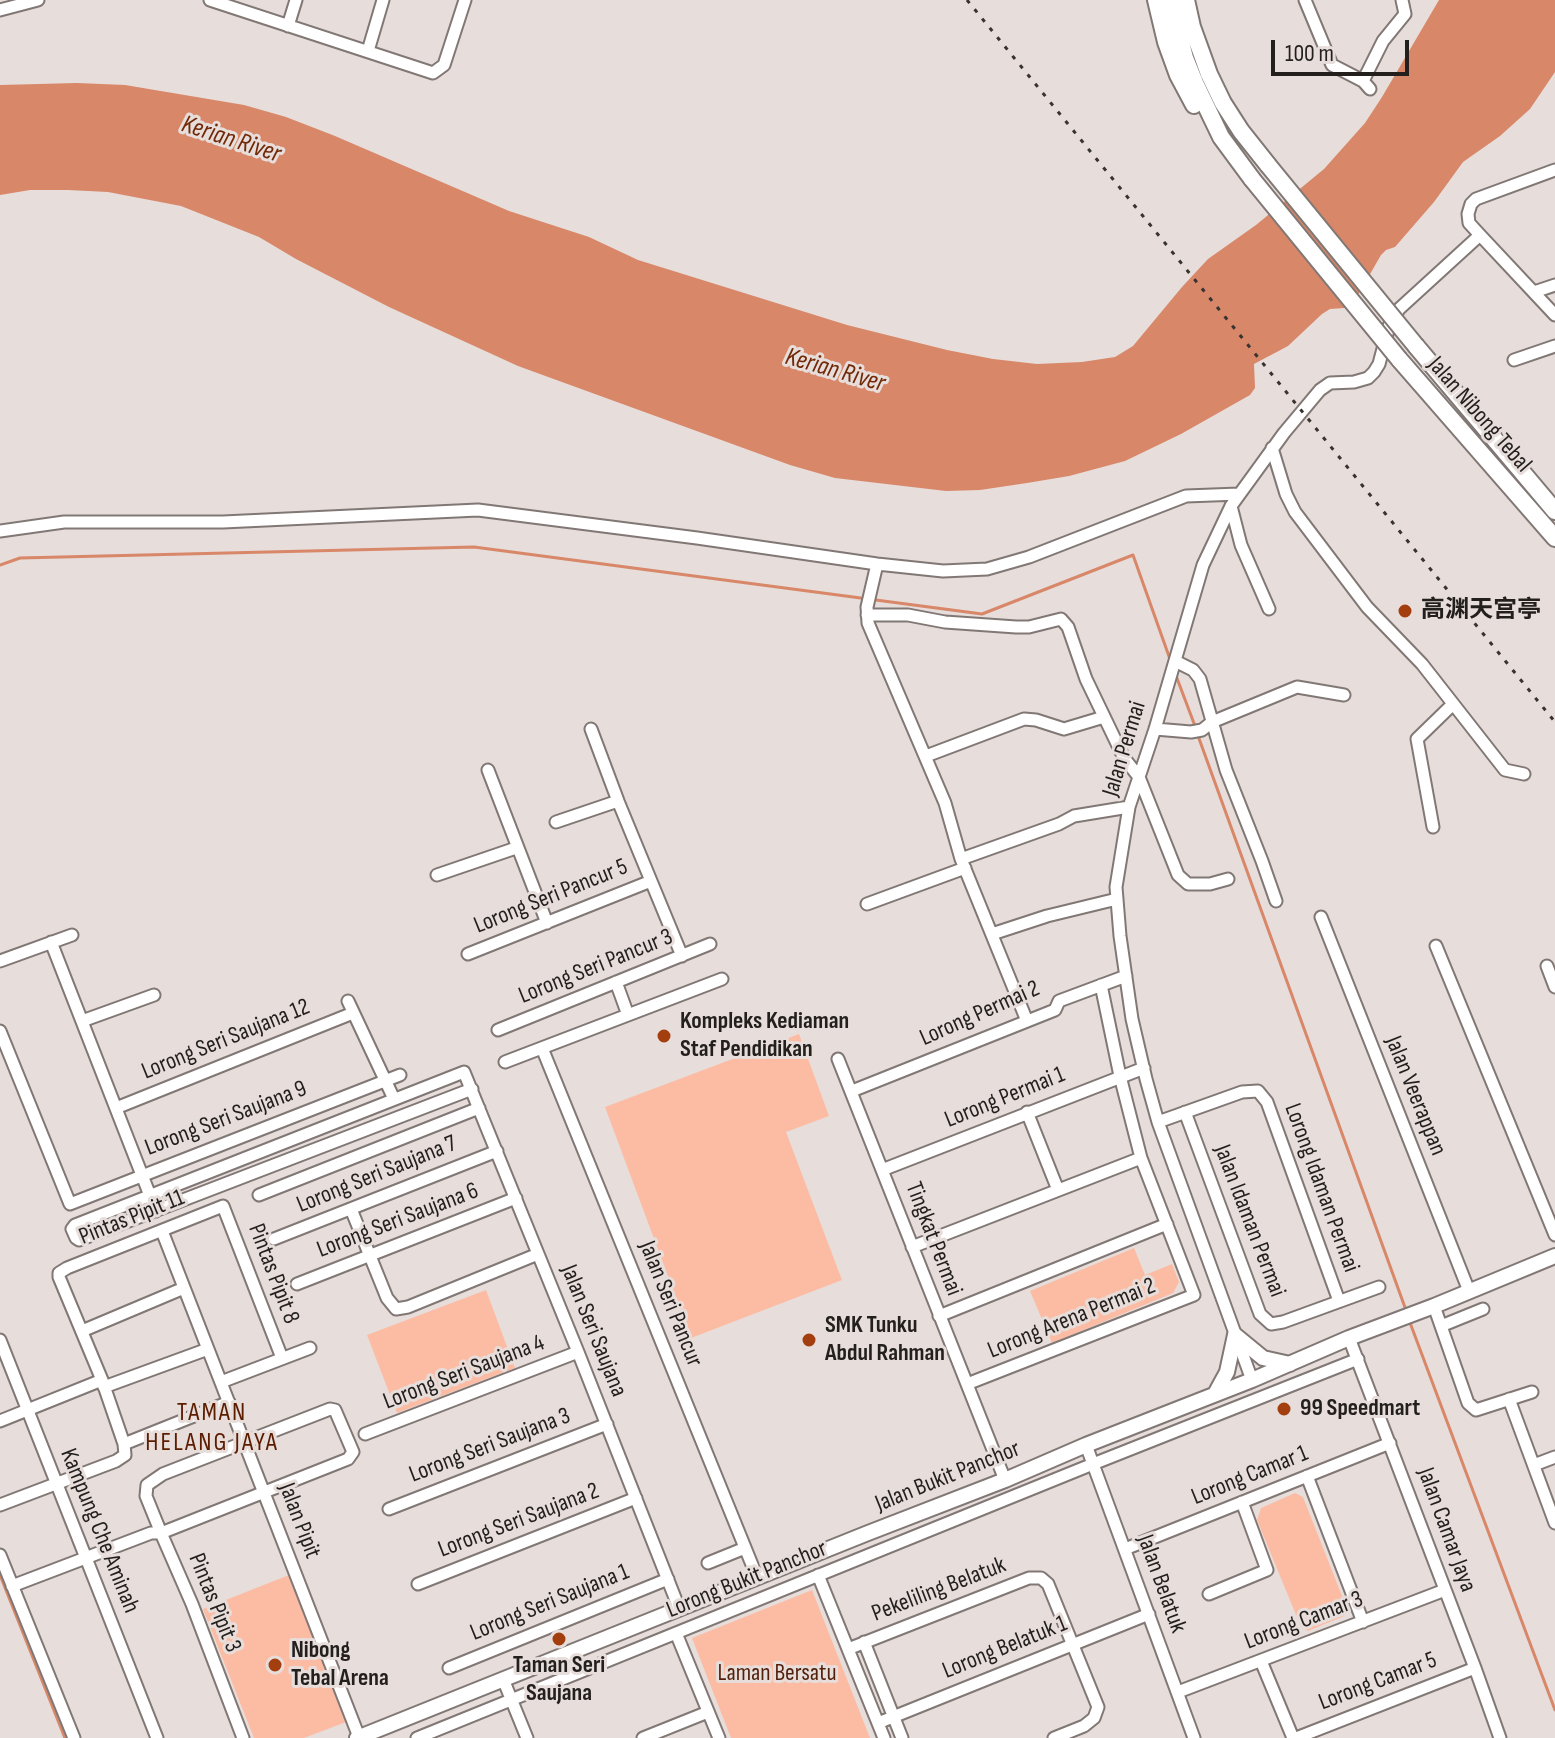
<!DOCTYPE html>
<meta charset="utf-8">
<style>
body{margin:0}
#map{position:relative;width:1555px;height:1738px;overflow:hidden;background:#e7ddda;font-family:"Sofia Sans Condensed",sans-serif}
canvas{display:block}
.scale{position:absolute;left:1271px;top:40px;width:138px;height:36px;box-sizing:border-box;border:4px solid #221f1d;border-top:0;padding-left:10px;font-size:24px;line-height:28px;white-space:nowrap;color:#221f1d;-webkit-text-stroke:6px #e7ddda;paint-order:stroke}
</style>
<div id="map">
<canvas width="1555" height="1738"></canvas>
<div class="scale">100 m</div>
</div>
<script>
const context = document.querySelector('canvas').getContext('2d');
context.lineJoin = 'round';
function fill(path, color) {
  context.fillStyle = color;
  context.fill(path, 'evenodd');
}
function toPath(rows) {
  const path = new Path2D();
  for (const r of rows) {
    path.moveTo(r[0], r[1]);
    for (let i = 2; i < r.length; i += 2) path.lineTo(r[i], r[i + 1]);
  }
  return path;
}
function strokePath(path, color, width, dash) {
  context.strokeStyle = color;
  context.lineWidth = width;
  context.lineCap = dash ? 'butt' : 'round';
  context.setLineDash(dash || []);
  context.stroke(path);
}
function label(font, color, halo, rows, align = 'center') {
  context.font = font + ' "Sofia Sans Condensed","Noto Sans SC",sans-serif';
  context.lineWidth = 6;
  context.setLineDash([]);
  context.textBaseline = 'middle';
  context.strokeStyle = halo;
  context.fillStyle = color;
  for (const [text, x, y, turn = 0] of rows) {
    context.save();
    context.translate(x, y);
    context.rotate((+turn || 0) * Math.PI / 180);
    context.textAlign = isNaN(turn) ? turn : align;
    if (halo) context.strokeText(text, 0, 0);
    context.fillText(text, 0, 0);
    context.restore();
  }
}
fill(toPath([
 [799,1034,829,1116,786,1132,842,1280,691,1338,605,1107],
 [1134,1248,1145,1275,1172,1264,1179,1282,1173,1293,1052,1343,1030,1291],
 [486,1290,515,1368,397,1413,367,1335],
 [1295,1493,1303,1497,1346,1606,1344,1616,1308,1631,1301,1627,1257,1520,1261,1508],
 [289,1575,346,1722,304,1738,254,1738,203,1609],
 [812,1590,870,1738,731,1738,692,1638]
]), '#fcbca4');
fill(toPath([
 [1439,0,1555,0,1555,72,1530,109,1500,136,1463,162,1434,202,1395,247,1386,250,1381,255,1358,295,1350,304,1344,308,1330,309,1322,314,1288,346,1254,364,1255,388,1250,395,1181,434,1125,461,1069,476,1027,483,980,490,946,491,835,478,790,465,518,366,389,307,296,259,259,237,181,206,108,192,68,190,30,190,0,195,0,85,77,83,125,85,244,105,286,117,335,136,509,211,589,237,638,260,847,325,947,350,993,359,1037,364,1082,362,1115,357,1133,346,1182,287,1208,259,1256,225,1324,169,1365,123,1382,97]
]), '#d88769');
strokePath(toPath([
 [0,565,20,558,474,547,982,614,1133,555,1171,662],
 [1175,673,1195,726],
 [1197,733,1407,1313],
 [1409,1320,1555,1710],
 [0,1575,65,1738]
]), '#d88769', 3);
const minor = toPath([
 [210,0,433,73,444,65,465,0],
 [1305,0,1332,65,1363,81,1370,89],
 [0,10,38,0],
 [288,26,296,0],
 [368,51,383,0],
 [1363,81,1383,41,1405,14,1402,0],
 [1555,170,1476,199,1471,204,1468,214,1469,223,1480,235,1555,315],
 [1534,292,1555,285],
 [1514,360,1555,346],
 [1272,448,1286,494,1295,512,1367,607,1422,664,1505,770,1524,774],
 [1231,506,1241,545,1269,609],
 [0,531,64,522,223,522,478,510,697,538,877,564,943,571,987,569,1029,557,1186,496,1239,494],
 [877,564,867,607,868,623,945,803,961,859,1027,1021],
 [867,615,908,615,945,622,1016,627,1029,627,1061,619,1068,627,1086,679,1124,758,1139,777,1178,875,1188,884,1210,884,1228,879],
 [1175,661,1193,670,1200,679,1226,770,1262,861,1276,901],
 [591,729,618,801,682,956],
 [1155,729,1191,732,1202,730,1212,722,1297,687,1344,695],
 [926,756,1024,719,1036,720,1064,729,1104,717],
 [488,770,547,923],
 [556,822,618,801],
 [1433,827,1417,739,1453,704],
 [961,859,1059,824,1074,816,1129,807],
 [437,875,516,848],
 [867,904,965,868],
 [1321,917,1469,1291],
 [992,934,1047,916,1117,899],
 [51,942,156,1211],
 [1436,946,1555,1235],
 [468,954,651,881],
 [0,961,72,935],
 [1547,966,1555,987],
 [616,982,628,1015],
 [348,1001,394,1099],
 [82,1021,154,995],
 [498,1030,710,944],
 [0,1031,70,1204,400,1075],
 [542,1048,757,1577],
 [838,1059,1005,1480],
 [505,1062,722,979],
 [472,1089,79,1240,76,1238,72,1229,75,1225,464,1072,578,1352,679,1608],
 [852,1091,1055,1010,1059,1001,1126,976],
 [116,1108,353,1013],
 [1027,1112,1058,1190],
 [1185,1112,1260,1314,1271,1324,1283,1322,1379,1287],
 [1158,1122,1242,1092,1258,1091,1267,1102,1339,1301],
 [882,1170,1144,1068],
 [259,1195,479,1108],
 [351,1209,387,1298,396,1309,408,1307,538,1254],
 [162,1231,359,1737],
 [274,1239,497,1151],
 [912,1247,1141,1158],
 [297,1284,516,1198],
 [1434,1306,1468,1403,1476,1410,1532,1392],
 [939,1316,1167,1224],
 [1441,1326,1483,1309],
 [82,1331,184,1288],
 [1349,1338,1475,1668,1500,1738],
 [0,1340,157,1738],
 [1252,1380,1158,1122,1146,1079,1132,1019,1120,936,1116,887,1129,807,1155,729,1203,565,1231,506,1284,433,1320,390,1330,383,1354,382,1368,378,1374,372,1379,364,1389,326,1399,309,1480,235],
 [221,1382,310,1348],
 [967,1384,1194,1295,1141,1158,1120,1076,1101,985],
 [104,1387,208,1349],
 [1509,1399,1555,1523],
 [0,1421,102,1380],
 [365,1434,578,1352],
 [124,1444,229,1402],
 [1086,1445,1194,1738],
 [1534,1465,1555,1457],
 [1307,1476,1363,1622],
 [0,1505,116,1461,125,1455,124,1444,102,1380,59,1277,59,1273,67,1268,223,1206,282,1358],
 [389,1509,607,1424],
 [1125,1549,1390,1443],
 [0,1555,74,1738],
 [708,1563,745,1548],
 [818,1575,884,1738],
 [418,1584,636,1498],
 [12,1586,151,1533,161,1533,348,1459,353,1452,335,1410,330,1409,163,1474,147,1485,146,1496,161,1533,192,1604,243,1738],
 [1209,1594,1267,1570,1242,1502],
 [676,1633,719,1738],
 [864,1642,902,1738],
 [848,1649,1029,1578,1041,1578,1048,1584,1098,1707,1094,1718,1084,1726,1054,1738],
 [1261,1661,1293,1738],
 [449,1668,668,1579],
 [503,1679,527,1738],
 [1178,1692,1445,1590],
 [878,1723,1149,1614],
 [417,1738,1093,1464,1358,1359],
 [643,1738,708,1712],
 [1296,1738,1475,1668]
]);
const major = toPath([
 [1235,1335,1263,1358,1290,1364],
 [1215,1394,1227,1372,1235,1335],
 [357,1738,868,1533,1005,1480,1086,1445,1252,1380,1349,1338,1434,1306,1555,1256]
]);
const highway = toPath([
 [1156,0,1166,42,1178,75,1194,105],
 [1170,0,1185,58,1195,83,1221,137,1252,179],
 [1186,0,1192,27,1209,74,1223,103,1241,131,1268,165],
 [1416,346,1555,511],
 [1399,359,1555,538]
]);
strokePath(minor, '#817875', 15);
strokePath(major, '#817875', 18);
strokePath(highway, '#817875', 20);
strokePath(minor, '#fff', 11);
strokePath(major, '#fff', 14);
strokePath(highway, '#fff', 16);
strokePath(toPath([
 [967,0,1555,722]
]), '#363330', 3, [4, 8]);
const highwayBridge = toPath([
 [1268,165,1416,346],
 [1252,179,1399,359]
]);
strokePath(highwayBridge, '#817875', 20, []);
strokePath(highwayBridge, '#fff', 16);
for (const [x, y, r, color] of [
 [1405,611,8,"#a33e0f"],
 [664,1036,8,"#a33e0f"],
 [809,1340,8,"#a33e0f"],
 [1284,1409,8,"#a33e0f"],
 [559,1639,8,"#a33e0f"],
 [275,1665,8,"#a33e0f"]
]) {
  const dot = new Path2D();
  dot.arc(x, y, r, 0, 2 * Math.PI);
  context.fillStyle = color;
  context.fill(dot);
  strokePath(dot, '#e7ddda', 3);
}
label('24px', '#221f1d', '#e7ddda', [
 ["Jalan Nibong Tebal",1479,415,49],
 ["Jalan Permai",1125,749,-73],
 ["Lorong Seri Pancur 5",551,897,-22],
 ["Lorong Seri Pancur 3",596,967,-22],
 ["Lorong Permai 2",980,1014,-24],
 ["Lorong Seri Saujana 12",226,1040,-22],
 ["Jalan Veerappan",1415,1096,68],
 ["Lorong Permai 1",1005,1098,-22],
 ["Lorong Seri Saujana 9",226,1119,-21],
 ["Lorong Seri Saujana 7",377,1175,-22],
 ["Lorong Idaman Permai",1321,1188,70],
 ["Pintas Pipit 11",132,1218,-22],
 ["Lorong Seri Saujana 6",398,1221,-21],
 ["Jalan Idaman Permai",1249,1221,69],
 ["Tingkat Permai",933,1239,69],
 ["Pintas Pipit 8",273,1274,69],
 ["Jalan Seri Pancur",670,1304,68],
 ["Lorong Arena Permai 2",1072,1319,-22],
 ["Jalan Seri Saujana",593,1331,68],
 ["Lorong Seri Saujana 4",464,1373,-21],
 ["Lorong Seri Saujana 3",490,1446,-21],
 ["Lorong Camar 1",1250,1476,-22],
 ["Jalan Bukit Panchor",948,1477,-22],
 ["Jalan Pipit",299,1521,69],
 ["Lorong Seri Saujana 2",519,1521,-21],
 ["Jalan Camar Jaya",1446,1530,70],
 ["Kampung Che Aminah",99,1531,68],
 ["Lorong Bukit Panchor",747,1580,-22],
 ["Jalan Belatuk",1161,1584,70],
 ["Pekeliling Belatuk",939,1590,-21],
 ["Pintas Pipit 3",214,1603,68],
 ["Lorong Seri Saujana 1",550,1603,-22],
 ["Lorong Camar 3",1304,1621,-21],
 ["Lorong Belatuk 1",1005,1648,-22],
 ["Lorong Camar 5",1378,1682,-21]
]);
label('bold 24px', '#221f1d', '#e7ddda', [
 ["高渊天宫亭",1421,611],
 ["Kompleks Kediaman",680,1022],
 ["Staf Pendidikan",680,1050],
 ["SMK Tunku",825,1326],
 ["Abdul Rahman",825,1354],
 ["99 Speedmart",1300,1409],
 ["Nibong",291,1651],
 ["Tebal Arena",291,1679],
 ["Taman Seri",559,1666,"center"],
 ["Saujana",559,1694,"center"]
], 'left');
label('24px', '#521f0a', '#e7ddda', [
 ["Laman Bersatu",777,1674]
]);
label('italic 26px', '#712907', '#e7ddda', [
 ["Kerian River",231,140,18],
 ["Kerian River",835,371,16]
]);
context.letterSpacing = '2px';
label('26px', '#5b1c00', '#e7ddda', [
 ["TAMAN",212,1413],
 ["HELANG JAYA",212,1443]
]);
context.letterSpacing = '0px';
</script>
